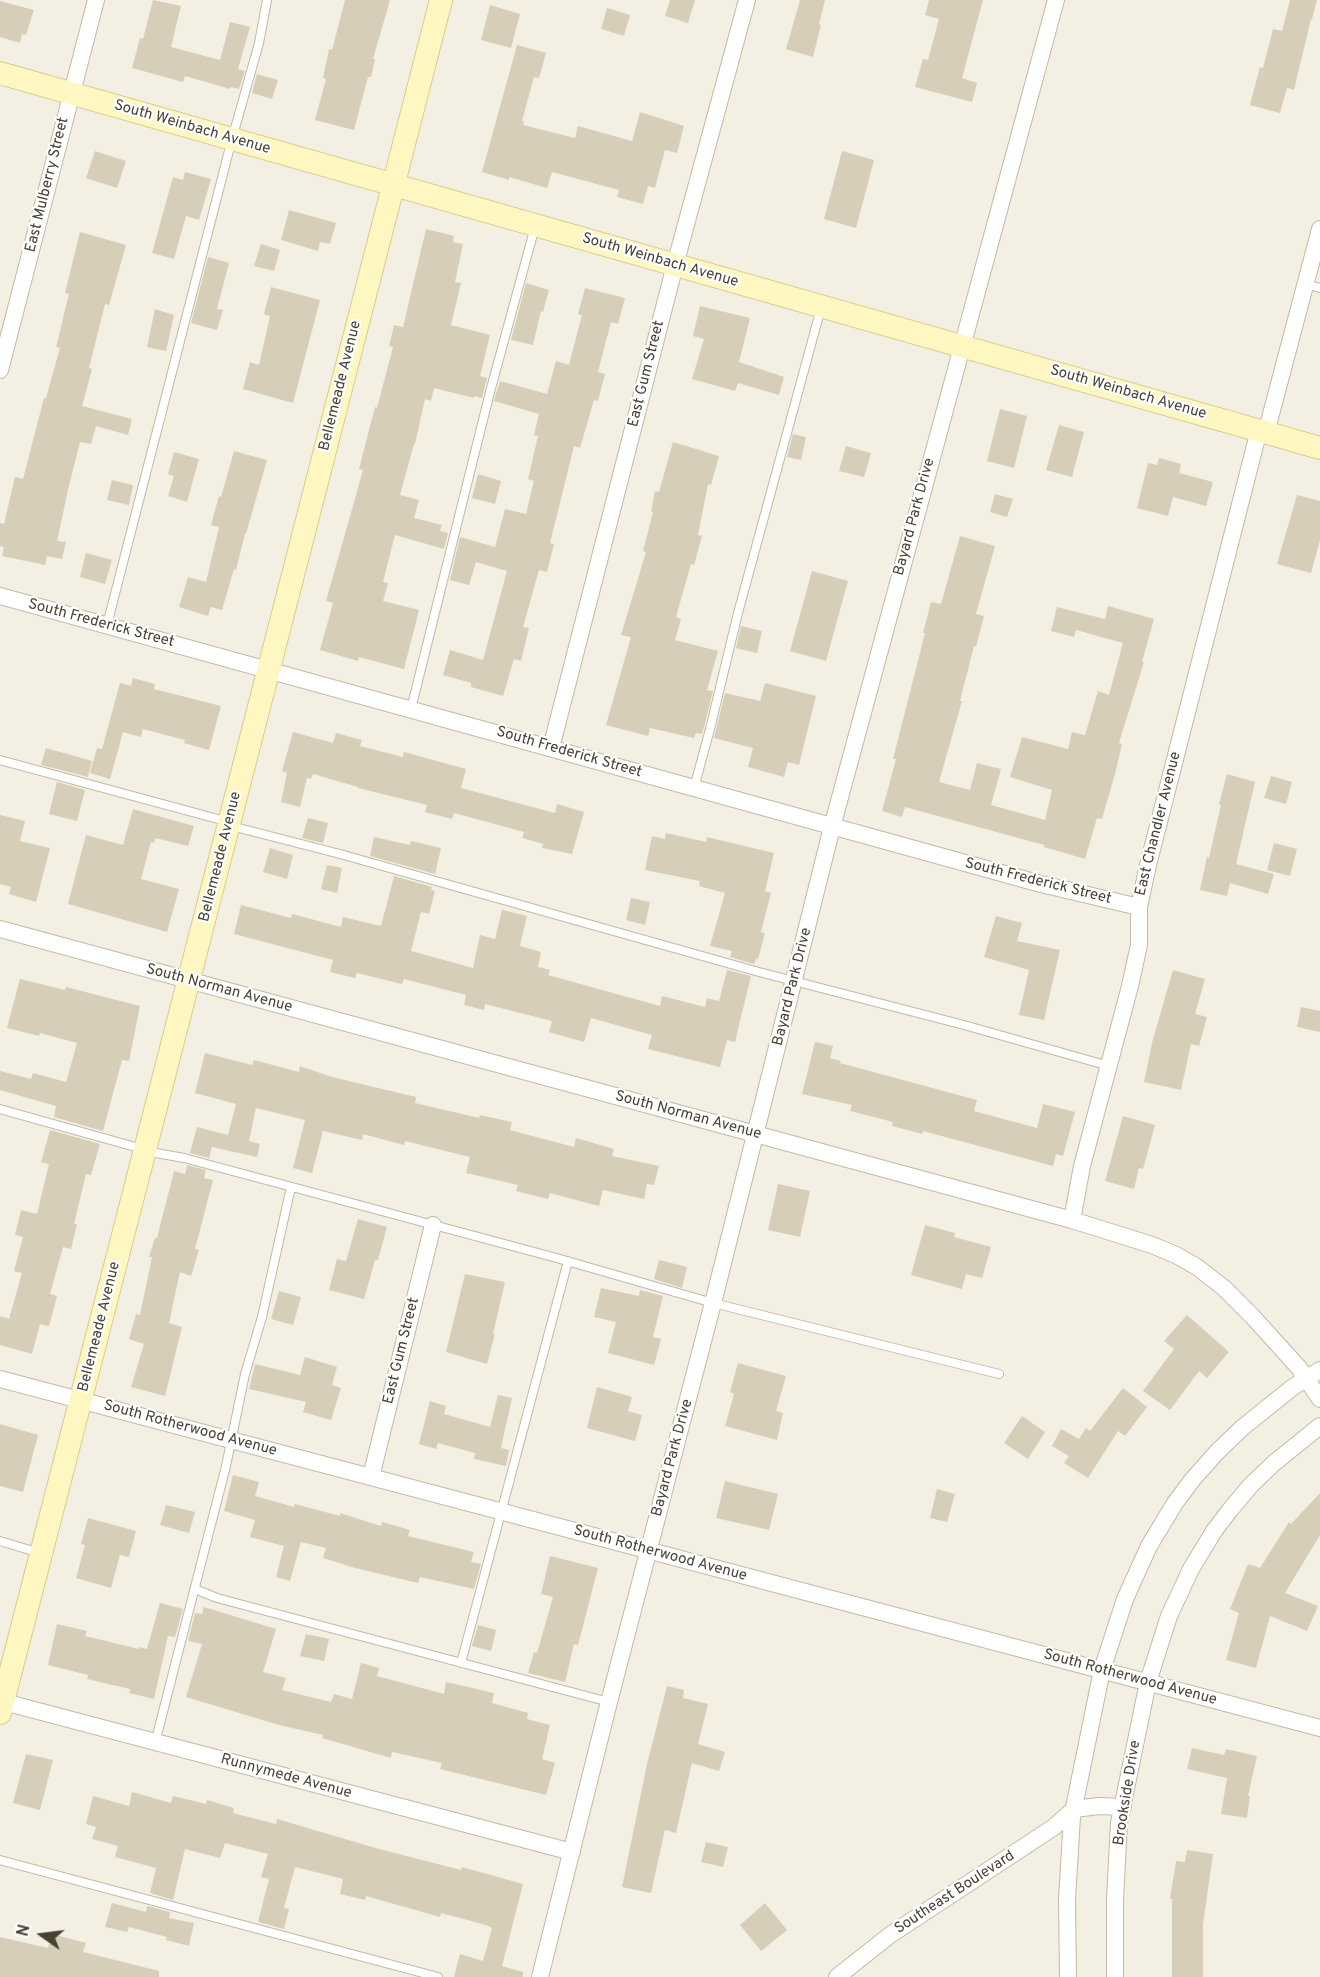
<!DOCTYPE html>
<style>
body{margin:0}
#map{position:relative;width:1320px;height:1977px;overflow:hidden;background:#f3f0e3;font-family:Overpass,sans-serif}
canvas{display:block}
.north{position:absolute;left:12px;top:1905px;width:60px;height:60px;-webkit-text-stroke:4px #fff;paint-order:stroke;rotate:284deg;font-size:16px;font-weight:700;line-height:24px;text-align:center;color:#464133}
.north::after{content:'';display:block;margin:auto;width:21px;height:27px;background:#464133;clip-path:polygon(50% 0,100% 100%,50% 72%,0 100%)}
</style>
<div id="map">
<canvas width="1320" height="1977"></canvas>
<div class="north">N</div>
</div>
<script>
const context = document.querySelector('canvas').getContext('2d');
context.lineJoin = 'round';
function fill(path, color) {
  context.fillStyle = color;
  context.fill(path, 'evenodd');
}
function toPath(rows) {
  const path = new Path2D();
  for (const r of rows) {
    path.moveTo(r[0], r[1]);
    for (let i = 2; i < r.length; i += 2) path.lineTo(r[i], r[i + 1]);
  }
  return path;
}
function strokePath(path, color, width, dash) {
  context.strokeStyle = color;
  context.lineWidth = width;
  context.lineCap = dash ? 'butt' : 'round';
  context.setLineDash(dash || []);
  context.stroke(path);
}
function label(font, color, halo, rows, align = 'center') {
  context.font = font + ' Overpass,sans-serif';
  context.lineWidth = 4.5;
  context.setLineDash([]);
  context.textBaseline = 'middle';
  context.strokeStyle = halo;
  context.fillStyle = color;
  for (const [text, x, y, turn = 0] of rows) {
    context.save();
    context.translate(x, y);
    context.rotate((+turn || 0) * Math.PI / 180);
    context.textAlign = isNaN(turn) ? turn : align;
    if (halo) context.strokeText(text, 0, 0);
    context.fillText(text, 0, 0);
    context.restore();
  }
}
fill(toPath([
 [153,0,181,6,171,47,220,60,230,22,250,27,238,69,245,71,239,89,231,87,230,89,185,76,183,82,132,68,140,38,143,39],
 [345,0,390,0,373,59,375,59,371,77,368,77,354,130,315,120,326,79,323,78,329,49,332,50],
 [670,0,695,0,688,23,665,16],
 [800,0,825,0,819,24,821,25,813,57,786,49],
 [929,0,983,0,962,78,977,83,972,102,915,87,923,59,928,60,939,19,925,15],
 [1290,0,1317,0,1312,19,1311,19,1294,90,1287,88,1280,113,1250,105,1260,67,1263,68,1273,29,1282,31],
 [0,1,34,10,26,35,22,34,20,43,0,37],
 [490,5,520,14,511,48,481,40],
 [607,8,630,15,624,36,601,29],
 [517,45,546,53,539,78,534,77,522,121,524,122,523,125,575,138,578,126,632,141,640,112,684,126,677,153,665,150,655,188,648,186,643,204,617,197,619,190,552,172,547,188,509,177,509,180,482,172],
 [257,74,278,80,272,99,252,93],
 [95,151,126,161,117,188,86,178],
 [842,151,874,160,856,228,824,219],
 [185,172,211,179,199,220,186,216,174,259,152,253,173,177,183,180],
 [289,210,336,223,330,244,320,242,318,251,281,240],
 [426,229,454,236,453,242,463,244,455,282,461,283,451,325,490,335,480,376,487,378,482,398,474,396,474,398,434,388,431,401,425,399,415,444,414,444,400,495,419,500,414,518,442,525,440,531,448,533,444,549,395,535,383,582,388,583,383,601,419,610,404,669,359,657,358,661,320,650,333,603,326,601,363,470,359,469,375,407,377,408,393,347,389,346,394,325,403,327],
 [80,232,126,245,109,305,105,304,89,368,92,369,82,406,132,419,128,435,96,426,91,444,80,442,68,490,57,541,66,542,62,559,47,556,45,565,2,556,4,547,0,546,0,523,4,524,15,477,23,479,44,398,46,398,60,348,56,347,69,294,65,293],
 [261,244,280,250,274,271,254,266],
 [208,257,229,263,217,309,223,310,217,330,191,323],
 [526,283,549,290,543,312,541,311,533,345,511,340],
 [271,287,320,300,293,403,243,389,250,362,259,365,270,316,264,314],
 [585,288,625,298,618,324,611,322,598,372,605,374,598,401,594,400,580,448,574,446,550,543,554,544,547,572,539,570,523,627,529,628,521,661,514,659,503,696,471,687,471,683,443,675,450,650,483,660,507,571,476,562,469,585,450,580,460,537,495,547,505,509,526,514,534,481,528,479,538,436,534,435,539,414,494,401,496,394,500,381,547,394,556,361,569,365,582,315,578,314],
 [700,306,750,318,739,362,784,377,779,395,738,383,735,391,692,379,704,339,693,336],
 [155,309,174,315,166,351,147,347],
 [1000,409,1027,416,1014,468,987,461],
 [1059,425,1084,432,1072,477,1046,470],
 [793,434,806,437,801,460,787,457],
 [673,442,719,456,711,485,708,484,698,535,702,536,694,565,691,564,676,617,681,619,675,640,718,651,707,690,713,691,704,727,702,734,696,733,694,738,650,728,648,736,606,725,631,637,621,635,646,552,643,551,653,512,651,512,655,491,659,492],
 [846,446,871,453,864,477,839,471],
 [234,451,267,460,246,534,245,534,236,570,234,569,222,610,211,607,208,616,179,607,188,577,206,582,219,527,211,525,219,496,221,497],
 [174,452,199,459,187,502,168,496,174,476,168,474],
 [1159,458,1181,464,1179,473,1213,482,1206,506,1173,497,1168,516,1137,508,1148,463,1157,465],
 [478,474,501,481,495,504,472,498],
 [112,480,133,485,129,505,107,500],
 [995,494,1013,499,1007,517,990,512],
 [1297,495,1320,501,1320,540,1311,573,1277,564],
 [960,536,995,546,976,614,984,616,976,647,974,646,960,701,962,701,939,782,970,790,977,763,1001,769,991,805,1045,820,1052,790,1010,777,1022,737,1068,749,1072,732,1085,735,1098,691,1109,695,1123,643,1076,630,1074,637,1051,631,1057,607,1105,619,1108,606,1154,619,1142,662,1144,662,1119,743,1122,744,1115,774,1102,819,1097,818,1085,859,1044,847,1044,845,905,807,902,817,882,811,896,759,893,759,925,633,923,633,931,602,941,604],
 [86,553,112,560,105,584,80,577],
 [812,571,848,581,826,661,790,651],
 [741,626,762,631,757,653,736,648],
 [133,678,155,684,154,689,221,706,209,750,184,743,185,740,143,729,141,737,123,732,110,779,90,773,97,748,102,749,120,683,131,686],
 [765,683,816,696,799,765,788,762,784,777,748,767,753,748,714,738,725,693,760,701],
 [293,732,333,743,336,733,362,740,360,746,403,757,404,752,466,769,461,788,555,813,557,804,584,812,572,854,542,848,543,844,522,838,524,832,454,813,452,819,425,812,427,805,358,788,358,787,313,774,311,779,307,778,300,807,281,802,287,773,282,771],
 [46,748,92,761,88,777,41,765],
 [1227,774,1255,782,1236,864,1274,874,1268,894,1230,883,1227,896,1200,890,1207,857,1209,858,1221,805,1219,804],
 [1271,776,1292,782,1286,804,1264,798],
 [57,782,85,790,77,821,49,814],
 [133,809,194,826,188,846,155,838,154,843,151,842,141,879,179,889,167,932,68,904,86,835,123,845],
 [0,815,25,821,20,841,50,848,36,902,9,894,11,887,0,884],
 [308,818,328,823,323,843,302,838],
 [666,833,706,842,707,837,774,853,765,891,771,893,761,932,765,933,758,959,756,958,754,964,730,957,732,951,710,946,725,893,699,886,700,881,645,870,652,836,665,839],
 [374,837,410,845,411,841,441,848,435,874,370,856],
 [1274,843,1297,849,1290,876,1267,870],
 [270,848,293,855,287,879,263,872],
 [327,865,342,868,337,893,321,889],
 [394,876,432,887,431,890,435,891,429,914,421,912,411,951,473,968,480,935,495,939,502,910,527,916,520,946,541,952,538,967,550,970,548,975,660,1006,662,996,705,1007,707,998,719,1001,727,970,751,976,735,1042,727,1040,720,1067,648,1049,652,1035,591,1018,584,1042,549,1032,552,1021,485,1004,484,1010,464,1005,466,995,404,979,402,984,357,973,355,978,330,972,333,960,234,934,241,905,291,918,292,914,341,927,343,917,381,926],
 [631,898,650,902,645,925,626,920],
 [996,916,1022,923,1017,941,1060,950,1044,1020,1019,1015,1029,970,984,957],
 [1173,970,1205,979,1195,1014,1207,1017,1199,1046,1191,1044,1181,1090,1144,1082,1153,1039],
 [20,979,65,990,66,987,140,1006,129,1061,122,1060,103,1131,54,1117,56,1106,0,1090,0,1071,31,1079,33,1073,66,1082,77,1043,40,1033,39,1036,7,1028],
 [1301,1007,1320,1011,1320,1032,1297,1027],
 [815,1042,833,1046,830,1058,841,1061,840,1063,977,1100,974,1111,1037,1128,1043,1104,1075,1112,1063,1156,1056,1154,1053,1166,923,1131,922,1134,892,1126,893,1122,850,1111,852,1105,802,1094],
 [205,1053,252,1065,254,1060,299,1072,300,1066,332,1077,416,1097,415,1103,479,1118,480,1115,512,1122,510,1130,574,1147,576,1138,614,1149,612,1156,659,1166,654,1185,647,1184,644,1199,603,1190,599,1206,550,1193,548,1199,516,1191,518,1185,466,1173,470,1157,405,1141,404,1145,363,1134,362,1140,323,1131,312,1173,293,1168,305,1120,256,1108,249,1141,260,1144,257,1157,212,1147,209,1158,190,1153,197,1127,228,1135,236,1104,195,1093],
 [1123,1116,1155,1125,1143,1169,1139,1168,1134,1189,1105,1181],
 [50,1130,100,1144,91,1175,86,1174,74,1224,77,1224,71,1249,63,1247,50,1294,57,1296,49,1326,40,1324,32,1354,0,1345,0,1316,9,1319,22,1273,14,1271,23,1237,15,1235,21,1210,37,1214,49,1164,41,1162],
 [187,1165,206,1170,204,1178,213,1180,195,1249,199,1250,191,1276,180,1272,169,1323,182,1327,165,1396,131,1387,144,1344,129,1339,136,1314,140,1315,152,1257,149,1257,155,1238,157,1238,174,1171,185,1174],
 [778,1184,810,1191,800,1237,768,1230],
 [358,1219,387,1227,378,1260,375,1260,364,1299,329,1290,337,1259,346,1261],
 [925,1225,955,1233,954,1237,991,1247,982,1278,966,1274,962,1289,911,1275],
 [659,1260,687,1267,682,1288,654,1279],
 [465,1274,505,1282,493,1334,495,1334,487,1364,446,1352],
 [601,1288,639,1296,640,1290,663,1296,653,1337,661,1339,654,1365,608,1353,616,1322,594,1317],
 [279,1291,301,1297,293,1325,271,1319],
 [1187,1315,1229,1352,1207,1378,1199,1371,1170,1410,1143,1391,1174,1349,1164,1341],
 [305,1357,337,1367,332,1385,341,1388,331,1420,303,1412,306,1402,249,1389,255,1364,300,1375],
 [738,1363,786,1376,776,1411,783,1413,777,1440,725,1426,734,1394,730,1392],
 [597,1387,632,1397,628,1411,642,1415,635,1441,587,1428],
 [1123,1388,1147,1407,1125,1436,1118,1431,1088,1478,1064,1463,1069,1456,1052,1446,1061,1429,1079,1439,1086,1428,1090,1431],
 [498,1395,512,1398,501,1448,509,1450,506,1466,474,1459,475,1453,438,1443,436,1449,419,1444,430,1401,446,1406,444,1414,490,1427],
 [1022,1416,1045,1432,1028,1459,1004,1443],
 [0,1424,38,1435,23,1492,0,1486],
 [233,1475,259,1482,255,1496,294,1507,295,1504,340,1516,340,1513,381,1526,382,1522,410,1530,408,1536,474,1552,471,1562,481,1564,474,1589,420,1577,418,1583,355,1568,323,1558,326,1548,301,1542,290,1581,276,1577,284,1546,250,1537,255,1520,224,1511],
 [725,1481,778,1494,769,1530,716,1518],
 [937,1489,955,1494,947,1522,930,1518],
 [1320,1493,1320,1535,1285,1593,1318,1606,1307,1631,1270,1616,1256,1668,1226,1660,1239,1613,1230,1609,1248,1564,1260,1568,1289,1522,1291,1524],
 [166,1505,195,1512,189,1533,160,1525],
 [88,1518,136,1531,129,1557,120,1555,111,1588,76,1578,85,1545,81,1544],
 [550,1556,598,1568,578,1645,574,1644,565,1682,528,1673,534,1652,537,1653,553,1597,541,1594],
 [160,1603,183,1609,175,1637,168,1636,154,1699,129,1693,130,1689,87,1679,88,1675,48,1665,57,1624,87,1631,85,1636,139,1649,139,1647,147,1649],
 [204,1607,276,1629,263,1672,286,1678,282,1690,331,1702,334,1694,352,1699,361,1663,379,1668,377,1676,444,1694,446,1682,494,1693,492,1703,528,1713,527,1719,550,1725,542,1759,555,1763,546,1795,440,1769,442,1763,392,1752,391,1758,322,1738,323,1735,279,1725,186,1697,202,1644,188,1641,195,1613,202,1614],
 [478,1625,496,1630,491,1651,472,1646],
 [306,1634,329,1639,324,1661,300,1656],
 [667,1686,684,1690,683,1698,708,1704,698,1744,725,1752,719,1771,692,1763,676,1833,665,1830,651,1893,622,1887,647,1764],
 [1192,1748,1224,1755,1226,1749,1257,1756,1248,1796,1250,1796,1247,1818,1221,1814,1227,1778,1187,1769],
 [26,1754,53,1760,40,1810,13,1803],
 [132,1792,171,1803,173,1796,206,1804,207,1800,234,1808,233,1813,276,1824,277,1819,379,1849,461,1870,462,1867,523,1884,502,1966,523,1972,523,1977,454,1977,460,1954,483,1961,492,1928,486,1925,441,1913,440,1917,366,1896,365,1900,340,1894,343,1879,295,1867,284,1908,289,1909,284,1929,258,1922,269,1879,261,1877,268,1854,225,1843,220,1858,185,1849,173,1900,150,1893,156,1868,115,1857,118,1846,92,1839,96,1827,86,1824,93,1796,129,1806],
 [706,1842,728,1847,723,1867,701,1862],
 [1187,1850,1213,1854,1203,1924,1203,1977,1172,1977,1172,1899,1170,1899,1176,1861,1185,1862],
 [112,1903,146,1912,147,1906,170,1912,169,1918,194,1923,189,1946,166,1940,167,1937,129,1927,127,1932,105,1927],
 [765,1903,787,1930,761,1951,740,1925],
 [52,1934,86,1943,83,1952,159,1971,159,1977,0,1977,0,1937,48,1948]
]), '#d6ceb8');
const lane = toPath([
 [1305,284,1320,288],
 [107,625,232,139,259,43,267,0],
 [411,709,490,392,535,227],
 [0,760,229,822,235,827,340,854,759,972,964,1025,1109,1066],
 [694,788,710,729,738,613,821,308],
 [0,1109,139,1148,145,1151,184,1158,553,1257,713,1303,999,1374],
 [0,1541,40,1553],
 [195,1589,217,1598,609,1702],
 [461,1663,568,1261],
 [155,1743,226,1466,245,1374,262,1317,291,1187],
 [0,1860,438,1977]
]);
const street = toPath([
 [0,370,96,0],
 [1266,433,1320,229],
 [0,596,1041,884,1139,907],
 [551,748,675,265,747,0],
 [0,929,1072,1220,1152,1245,1176,1255,1197,1267,1224,1288,1253,1317,1299,1368,1320,1399],
 [1072,1220,1082,1166,1130,986,1139,945,1139,907,1148,865,1259,430],
 [0,1379,1320,1728],
 [371,1477,433,1225],
 [0,1701,572,1852],
 [540,1977,609,1702,713,1303,832,827,1056,0],
 [837,1977,890,1935,1054,1827,1074,1809,1099,1806,1123,1807],
 [1068,1977,1067,1899,1072,1817,1102,1670,1125,1599,1149,1546,1175,1503,1193,1479,1217,1452,1242,1428,1293,1387,1320,1370],
 [1115,1977,1115,1900,1119,1823,1148,1682,1169,1616,1191,1569,1214,1531,1230,1510,1251,1485,1274,1463,1320,1426]
]);
const secondary = toPath([
 [0,73,1320,448],
 [0,1713,441,0]
]);
strokePath(lane, '#c0baa5', 10);
strokePath(street, '#c0baa5', 18);
strokePath(secondary, '#d8cd8e', 24);
strokePath(lane, '#fff', 8);
strokePath(street, '#fff', 16);
strokePath(secondary, '#fff7c2', 22);
label('15px', '#464133', '#fff', [
 ["South Weinbach Avenue",192,128,16],
 ["East Mulberry Street",48,185,-76],
 ["South Weinbach Avenue",660,261,16],
 ["East Gum Street",647,374,-76],
 ["Bellemeade Avenue",341,386,-76],
 ["South Weinbach Avenue",1128,393,16],
 ["Bayard Park Drive",915,517,-75],
 ["South Frederick Street",101,624,15],
 ["South Frederick Street",569,753,16],
 ["East Chandler Avenue",1159,824,-76],
 ["Bellemeade Avenue",221,857,-76],
 ["South Frederick Street",1038,882,14],
 ["Bayard Park Drive",793,987,-76],
 ["South Norman Avenue",219,989,15],
 ["South Norman Avenue",688,1116,15],
 ["Bellemeade Avenue",100,1327,-76],
 ["East Gum Street",402,1351,-76],
 ["South Rotherwood Avenue",190,1429,15],
 ["Bayard Park Drive",673,1458,-75],
 ["South Rotherwood Avenue",660,1554,15],
 ["South Rotherwood Avenue",1130,1678,15],
 ["Runnymede Avenue",286,1777,15],
 ["Brookside Drive",1128,1793,-81],
 ["Southeast Boulevard",955,1893,-33]
]);
</script>
